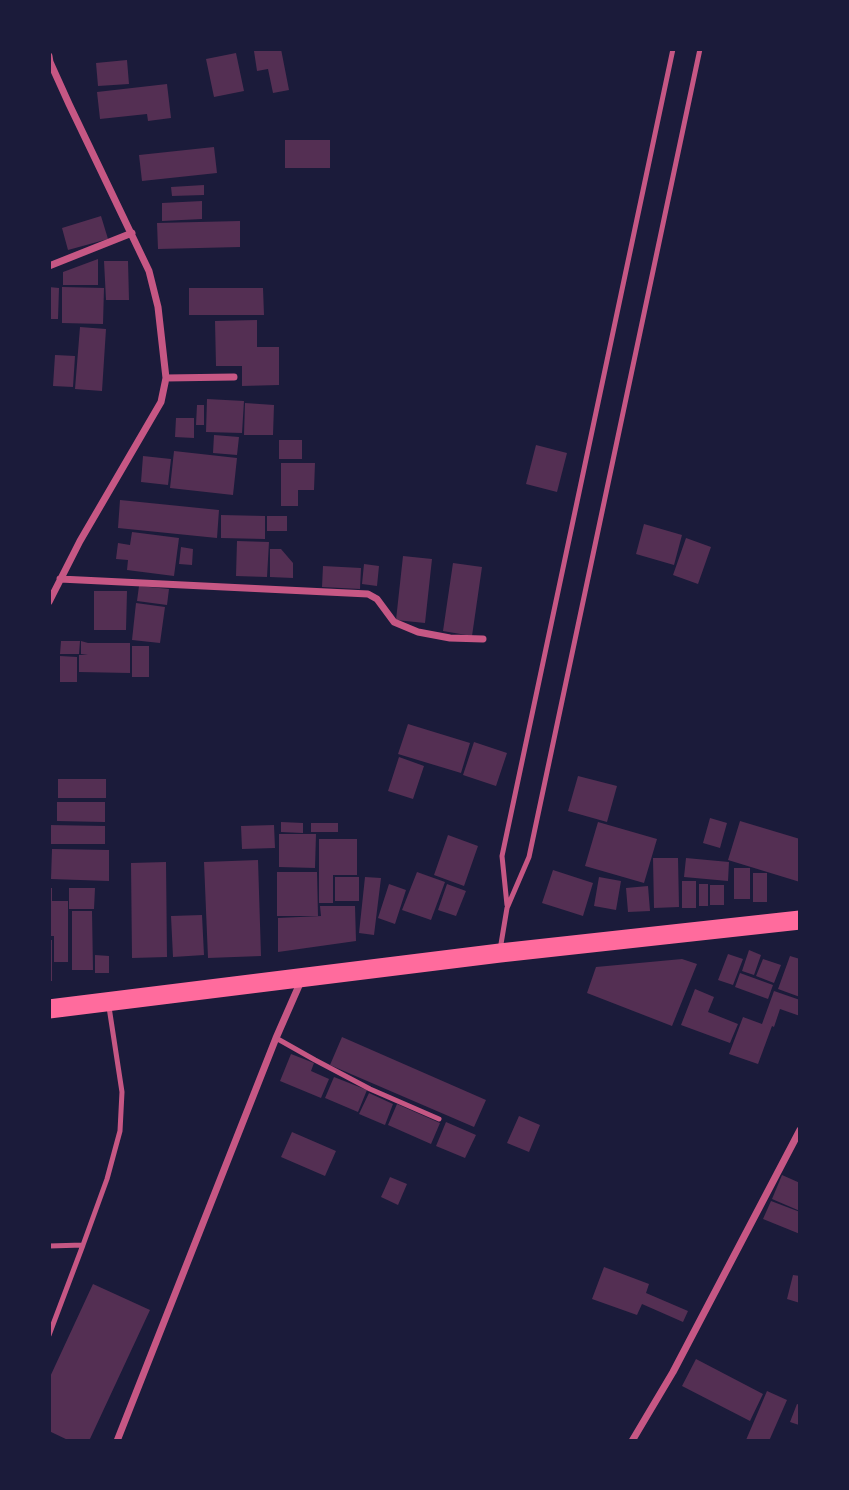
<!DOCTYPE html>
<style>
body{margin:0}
#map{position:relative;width:849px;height:1490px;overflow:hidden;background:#1b1b3a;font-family:"Noto Serif",serif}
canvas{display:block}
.frame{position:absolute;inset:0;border:51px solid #1b1b3a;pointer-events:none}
</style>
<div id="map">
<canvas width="849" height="1490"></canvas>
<div class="frame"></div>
</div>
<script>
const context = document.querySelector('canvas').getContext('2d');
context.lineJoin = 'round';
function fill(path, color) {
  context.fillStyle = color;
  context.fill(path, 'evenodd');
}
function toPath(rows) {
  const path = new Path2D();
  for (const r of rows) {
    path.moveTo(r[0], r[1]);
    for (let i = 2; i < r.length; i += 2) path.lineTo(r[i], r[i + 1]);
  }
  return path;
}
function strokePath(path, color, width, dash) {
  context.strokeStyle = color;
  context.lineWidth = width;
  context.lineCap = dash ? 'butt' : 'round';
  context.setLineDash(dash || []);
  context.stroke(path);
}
fill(toPath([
 [263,49,281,49,289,90,273,93,268,69,257,71,254,51],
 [236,53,244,91,214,97,206,59],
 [127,60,129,84,98,86,96,63],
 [167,84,171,118,148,121,147,114,100,119,97,92],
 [285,140,330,140,330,168,285,168],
 [214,147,217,173,142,181,139,155],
 [204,185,204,195,172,196,171,187],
 [202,201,202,219,162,221,162,203],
 [101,216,108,239,68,250,62,228],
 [240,221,240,247,158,249,157,223],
 [98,259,98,285,63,285,63,272],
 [104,261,128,261,129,300,106,300],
 [49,287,59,288,58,319,49,319],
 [62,287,104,288,103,324,62,323],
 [189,288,263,288,264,315,189,315],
 [257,320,257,347,279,347,279,385,242,386,242,366,216,366,215,321],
 [80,327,106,329,102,391,75,389],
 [55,355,75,356,73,387,53,386],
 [207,399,244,401,242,433,206,432],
 [245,403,274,405,273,435,244,435],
 [197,405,204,405,204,425,196,425],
 [176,418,194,418,194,438,175,437],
 [214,435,239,437,237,455,213,453],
 [279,440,302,440,302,459,279,459],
 [536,445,567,453,557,492,526,484],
 [174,451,237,458,233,495,170,488],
 [143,456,171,459,168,485,141,482],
 [281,463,315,463,314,490,298,490,298,506,281,506],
 [120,500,219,510,217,538,118,528],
 [221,515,265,516,265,539,221,538],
 [267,516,287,516,287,531,267,531],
 [644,524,682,535,674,565,636,554],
 [132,532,179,538,174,576,127,570,128,560,116,559,118,543,130,545],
 [686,538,711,547,698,584,673,575],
 [237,541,269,542,267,577,236,576],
 [181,547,193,549,192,565,179,564],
 [270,549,281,549,293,563,293,578,270,577],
 [403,556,432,559,425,623,396,620],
 [453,563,482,567,472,636,443,631],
 [364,564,379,566,377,586,362,584],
 [323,566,361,568,360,589,322,587],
 [139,586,169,589,167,605,137,601],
 [94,591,127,591,126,630,94,630],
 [136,603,165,607,160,643,132,640],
 [61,641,80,641,79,654,60,654],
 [81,641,88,643,130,643,130,673,79,672,79,655,88,655,81,654],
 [132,646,149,646,149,677,132,677],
 [60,656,77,657,77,682,60,682],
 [408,724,470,743,461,773,398,754],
 [474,742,507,753,496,786,463,775],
 [399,757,424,766,413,799,388,791],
 [578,776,617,786,607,822,568,811],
 [58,779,106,779,106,798,58,798],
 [57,802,105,802,105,822,57,821],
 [710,818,727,823,720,848,703,843],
 [740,821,800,839,800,882,728,860],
 [281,822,303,823,303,833,281,832],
 [598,822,657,839,644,883,585,866],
 [311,823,338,823,338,832,311,832],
 [49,825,105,826,105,844,49,844],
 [274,825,275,848,242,849,241,826],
 [279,834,316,834,315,868,279,867],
 [448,835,478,846,464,886,434,875],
 [319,839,357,839,357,875,333,875,333,903,319,903],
 [52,849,109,850,109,881,51,879],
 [653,858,678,858,679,907,654,908],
 [686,858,729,862,728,881,684,877],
 [258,860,261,956,208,958,204,862],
 [166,862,167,957,132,958,131,863],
 [734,868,750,868,750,899,734,899],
 [553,870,593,883,583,916,542,903],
 [277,872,317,872,318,916,277,916],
 [417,872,445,882,431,920,402,910],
 [753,873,767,873,767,902,753,902],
 [335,877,359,877,359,901,335,901],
 [365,877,381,878,374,935,359,933],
 [599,877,621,881,616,910,594,906],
 [682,881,696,881,696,908,682,908],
 [389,884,406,890,395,924,378,918],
 [447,884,466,891,456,916,438,910],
 [699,884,708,884,708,906,699,906],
 [710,885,724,885,724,905,710,905],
 [648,886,650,911,628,912,626,888],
 [49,888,52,888,52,901,68,901,68,962,54,962,54,936,49,936],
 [69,888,95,888,94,909,69,909],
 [320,906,355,906,356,941,278,952,278,918,321,916],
 [72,911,92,911,93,970,72,970],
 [202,915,204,955,173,957,171,916],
 [49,940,52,940,52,981,49,981],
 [749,950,761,955,754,975,742,971],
 [728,954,743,959,733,985,718,980],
 [95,955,109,956,109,973,95,973],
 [790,956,800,959,800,997,778,989],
 [682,959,697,964,672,1026,587,993,596,967],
 [763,959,781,965,774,983,756,976],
 [740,973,773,985,768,999,735,987],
 [695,989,714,997,708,1012,738,1024,730,1043,681,1025],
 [774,991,800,1000,800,1016,780,1009,774,1027,772,1026,758,1064,729,1054,743,1017,762,1024],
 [342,1037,486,1100,474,1127,330,1065],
 [291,1054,314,1063,311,1071,329,1079,321,1098,280,1081],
 [334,1077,367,1090,358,1112,325,1098],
 [369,1093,393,1104,385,1125,359,1114],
 [397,1104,440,1123,431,1144,388,1125],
 [519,1116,540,1125,529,1152,507,1143],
 [446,1122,476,1135,465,1158,436,1146],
 [292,1132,336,1151,325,1176,281,1157],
 [782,1175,800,1183,800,1211,772,1199],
 [390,1177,407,1184,398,1205,381,1197],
 [771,1201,800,1212,800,1234,763,1219],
 [604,1267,649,1284,646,1293,688,1311,683,1322,642,1304,637,1315,592,1299],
 [793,1275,800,1276,800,1303,787,1299],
 [93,1284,150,1310,89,1441,70,1441,49,1431,49,1379],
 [696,1359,763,1394,750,1421,682,1386],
 [767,1391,787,1400,769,1441,748,1441,746,1440],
 [797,1404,800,1405,799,1425,790,1422]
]), '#542f53');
strokePath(toPath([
 [507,905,502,856,673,49],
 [500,950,507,908,529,857,700,49],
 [276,1038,315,1060,370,1089,439,1119],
 [83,1245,107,1179,120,1131,122,1092,109,1007],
 [49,1246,83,1245,49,1335]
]), '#c65784', 5);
strokePath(toPath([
 [49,56,50,62,69,104,149,271,158,307,166,378,161,402,80,541,49,602],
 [49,266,132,233],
 [166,378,234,377],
 [60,579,368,594,377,599,394,622,418,632,450,638,483,639],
 [117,1441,276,1038,301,981],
 [632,1441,673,1372,800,1130]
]), '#c65784', 7);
strokePath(toPath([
 [49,1009,500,953,800,920]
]), '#ff6b9d', 19);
</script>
